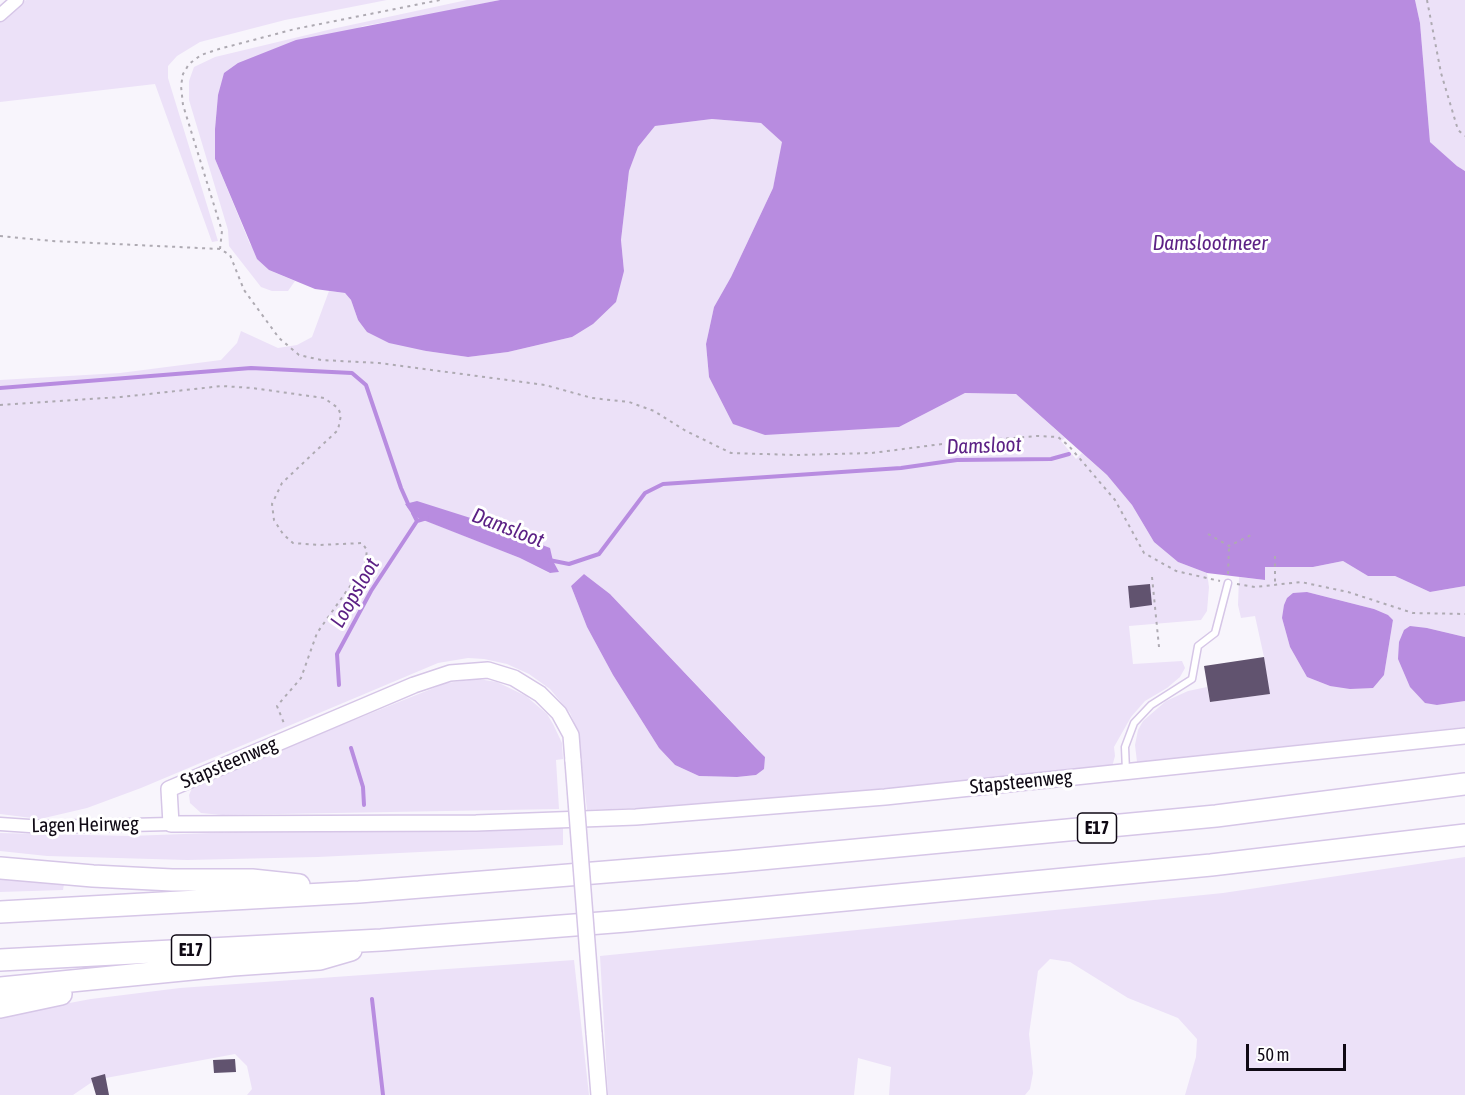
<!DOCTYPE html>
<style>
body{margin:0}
#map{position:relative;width:1465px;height:1095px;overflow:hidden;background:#f8f5fc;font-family:"Asap Condensed",sans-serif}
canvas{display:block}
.scale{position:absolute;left:1246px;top:1044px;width:100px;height:27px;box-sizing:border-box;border:3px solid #0f0914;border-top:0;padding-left:8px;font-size:18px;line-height:21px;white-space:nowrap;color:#0f0914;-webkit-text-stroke:4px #fff;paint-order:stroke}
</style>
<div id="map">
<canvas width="1465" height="1095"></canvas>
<div class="scale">50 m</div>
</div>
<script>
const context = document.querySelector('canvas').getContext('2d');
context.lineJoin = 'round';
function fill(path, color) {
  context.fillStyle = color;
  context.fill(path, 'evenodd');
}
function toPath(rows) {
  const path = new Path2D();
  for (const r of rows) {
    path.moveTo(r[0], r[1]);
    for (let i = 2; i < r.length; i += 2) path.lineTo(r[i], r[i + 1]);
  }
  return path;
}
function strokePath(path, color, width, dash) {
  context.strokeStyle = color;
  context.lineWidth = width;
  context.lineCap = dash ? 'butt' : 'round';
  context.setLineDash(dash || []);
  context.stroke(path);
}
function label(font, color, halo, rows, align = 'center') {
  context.font = font + ' "Asap Condensed",sans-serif';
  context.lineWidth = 6;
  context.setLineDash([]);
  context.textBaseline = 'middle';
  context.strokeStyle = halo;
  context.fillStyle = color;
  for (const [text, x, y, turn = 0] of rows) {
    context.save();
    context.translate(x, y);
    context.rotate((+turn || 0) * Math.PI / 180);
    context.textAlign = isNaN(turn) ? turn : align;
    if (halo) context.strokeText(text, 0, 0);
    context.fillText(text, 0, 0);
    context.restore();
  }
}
fill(toPath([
 [26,0,387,0,285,20,200,42,177,56,168,66,168,78,218,241,212,242,155,84,0,102,0,22],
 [467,0,500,0,438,13,363,26,218,95,215,129,215,159,250,244,269,270,295,281,288,291,272,291,261,287,229,246,228,230,189,100,189,81,194,67,215,57,332,29],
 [1415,0,1465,0,1465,171,1457,166,1430,142,1420,23],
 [712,119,761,123,783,142,773,188,731,277,714,307,706,344,709,377,765,434,899,427,965,393,1016,394,1065,438,1061,441,1076,459,1082,453,1107,475,1132,505,1154,542,1178,562,1207,573,1209,587,1207,611,1201,620,1129,626,1133,664,1182,661,1185,668,1180,677,1167,688,1145,701,1131,717,1114,747,1115,756,1112,767,805,796,638,809,634,808,587,810,578,732,570,713,550,689,529,674,507,664,484,659,468,658,438,663,141,788,87,808,40,819,0,814,0,380,120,373,221,360,237,343,241,331,278,348,297,345,312,337,329,291,345,293,351,300,358,320,426,351,468,357,508,352,572,337,624,271,621,240,629,171,638,147,655,126],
 [405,504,559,572,549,573,520,558,414,516],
 [584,574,610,594,765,757,756,775,737,777,699,776,675,765,659,748,613,675,587,627,571,586],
 [1343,561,1368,576,1395,576,1430,592,1465,586,1465,637,1427,628,1437,705,1465,701,1465,727,1137,762,1135,745,1138,730,1143,721,1166,701,1188,691,1207,687,1210,702,1269,694,1264,657,1255,616,1241,618,1238,605,1239,577,1265,580,1264,567,1313,567],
 [1307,592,1374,609,1393,620,1384,675,1330,686,1307,677,1290,647,1282,618],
 [478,679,497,682,526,696,547,714,553,724,562,743,563,759,556,760,559,809,222,815,201,813,190,803,189,795,193,786,200,782,446,683],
 [563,826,563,845,318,857,187,860,47,856,0,851,0,833,130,836,291,830],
 [1465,857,1465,1095,1185,1095,1196,1057,1197,1039,1178,1018,1128,998,1070,962,1050,959,1038,971,1029,1034,1033,1073,1030,1089,1025,1095,889,1095,891,1067,858,1058,854,1095,608,1095,600,956,1223,893],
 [0,879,64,884,63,890,0,892],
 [574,960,589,1095,247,1095,252,1089,247,1066,235,1054,95,1080,73,1095,0,1095,0,1019,37,1009,91,999,180,988]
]), '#ece1f8');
fill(toPath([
 [500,0,1415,0,1420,23,1430,142,1457,166,1465,171,1465,586,1430,592,1395,576,1368,576,1343,561,1313,567,1265,567,1265,580,1207,573,1178,562,1154,542,1132,505,1107,475,1016,394,965,393,899,427,765,435,733,424,709,377,706,344,714,307,731,277,773,188,782,142,761,123,712,119,655,126,638,147,629,171,621,240,624,271,616,302,593,324,572,337,508,352,468,357,426,351,389,343,367,332,358,320,351,300,345,293,315,289,269,270,257,259,215,159,215,129,218,95,224,73,238,63,296,40],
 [417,501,480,521,550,548,553,561,559,572,550,573,520,558,413,516,405,504],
 [584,574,610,594,755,747,765,757,764,769,756,775,737,777,699,776,675,765,659,748,613,675,587,627,571,586],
 [1307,592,1374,609,1388,615,1393,620,1384,675,1373,688,1350,689,1330,686,1307,677,1290,647,1282,618,1284,605,1287,598,1293,593],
 [1410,626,1427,628,1465,637,1465,701,1437,705,1425,703,1410,687,1398,659,1399,642,1404,630]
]), '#b88ce0');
strokePath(toPath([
 [0,388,251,368,352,373,366,385,401,488,409,506],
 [413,513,417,521,427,518],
 [549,560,569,564,599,554,645,493,663,484,901,468,957,460,1051,459,1069,454],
 [339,685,337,654,371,591,417,521],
 [351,748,363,787,364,805],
 [372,999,383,1095]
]), '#b88ce0', 4);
fill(toPath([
 [1150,584,1152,605,1130,608,1128,586],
 [1264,657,1270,694,1210,702,1204,666],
 [235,1059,236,1072,214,1073,213,1060],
 [105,1074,109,1095,96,1095,91,1078]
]), '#61536f');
const service = toPath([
 [1126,771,1125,747,1134,723,1151,705,1192,679,1198,646,1215,633,1228,583]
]);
const minor = toPath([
 [0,15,17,0],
 [0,824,44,827,171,824]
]);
const tertiary = toPath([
 [573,761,571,735,559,713,540,694,514,678,488,670,450,673,414,685,169,789,171,824,476,823,636,817,885,797,1465,736],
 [594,1033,599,1095]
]);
const motorway = toPath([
 [0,868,93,876,172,880,252,880,299,885],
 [0,912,359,892,729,862,1216,816,1465,784],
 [0,960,381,940,626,921,1211,865,1465,835],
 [0,988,233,965,320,959,351,950],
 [0,1007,61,994]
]);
strokePath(service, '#d6c6e7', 9);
strokePath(minor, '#d6c6e7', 15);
strokePath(tertiary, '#d6c6e7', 18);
strokePath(motorway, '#d6c6e7', 24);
strokePath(toPath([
 [1427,0,1441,73,1458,130,1465,136],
 [0,236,52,241,220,249,230,255,244,290,279,338,299,355,321,360,379,363,545,385,592,398,629,402,654,411,686,431,731,453,796,455,872,453,950,443,1037,436,1058,437,1069,446,1115,500,1144,553,1176,571,1220,581],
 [220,249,222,231,183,105,181,86,183,74,189,64,201,55,219,49,295,29,440,0],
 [0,405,121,397,222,386,252,388,324,398,338,408,341,415,338,430,282,483,272,504,274,520,283,534,293,543,320,545,362,543,367,550,365,565,317,633,301,678,277,706,285,726],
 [1208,534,1229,546,1251,535],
 [1275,556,1275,585],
 [1228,574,1229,547],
 [1152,577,1159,647],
 [1237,584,1255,587,1301,582,1348,592,1413,613,1465,614]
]), '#aeaab2', 2, [3, 4.5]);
strokePath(service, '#fff', 6);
strokePath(minor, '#fff', 12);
strokePath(tertiary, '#fff', 15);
strokePath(motorway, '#fff', 21);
const tertiaryBridge = toPath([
 [573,761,594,1033]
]);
strokePath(tertiaryBridge, '#d6c6e7', 18, []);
strokePath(tertiaryBridge, '#fff', 15);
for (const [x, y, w] of [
 [1097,828,39],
 [191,950,39]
]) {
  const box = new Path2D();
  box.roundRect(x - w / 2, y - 15, w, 30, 4.5);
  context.fillStyle = '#fff';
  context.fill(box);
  strokePath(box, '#0f0914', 1.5);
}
label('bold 18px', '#0f0914', null, [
 ["E17",1097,828],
 ["E17",191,950]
]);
label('20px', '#0f0914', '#fff', [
 ["Stapsteenweg",229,763,-23],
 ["Stapsteenweg",1021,782,-6],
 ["Lagen Heirweg",85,825,-1]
]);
label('italic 21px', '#5c2185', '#fff', [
 ["Damslootmeer",1210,243],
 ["Damsloot",984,446,-2],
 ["Damsloot",508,528,21],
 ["Loopsloot",355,593,-60]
]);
</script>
